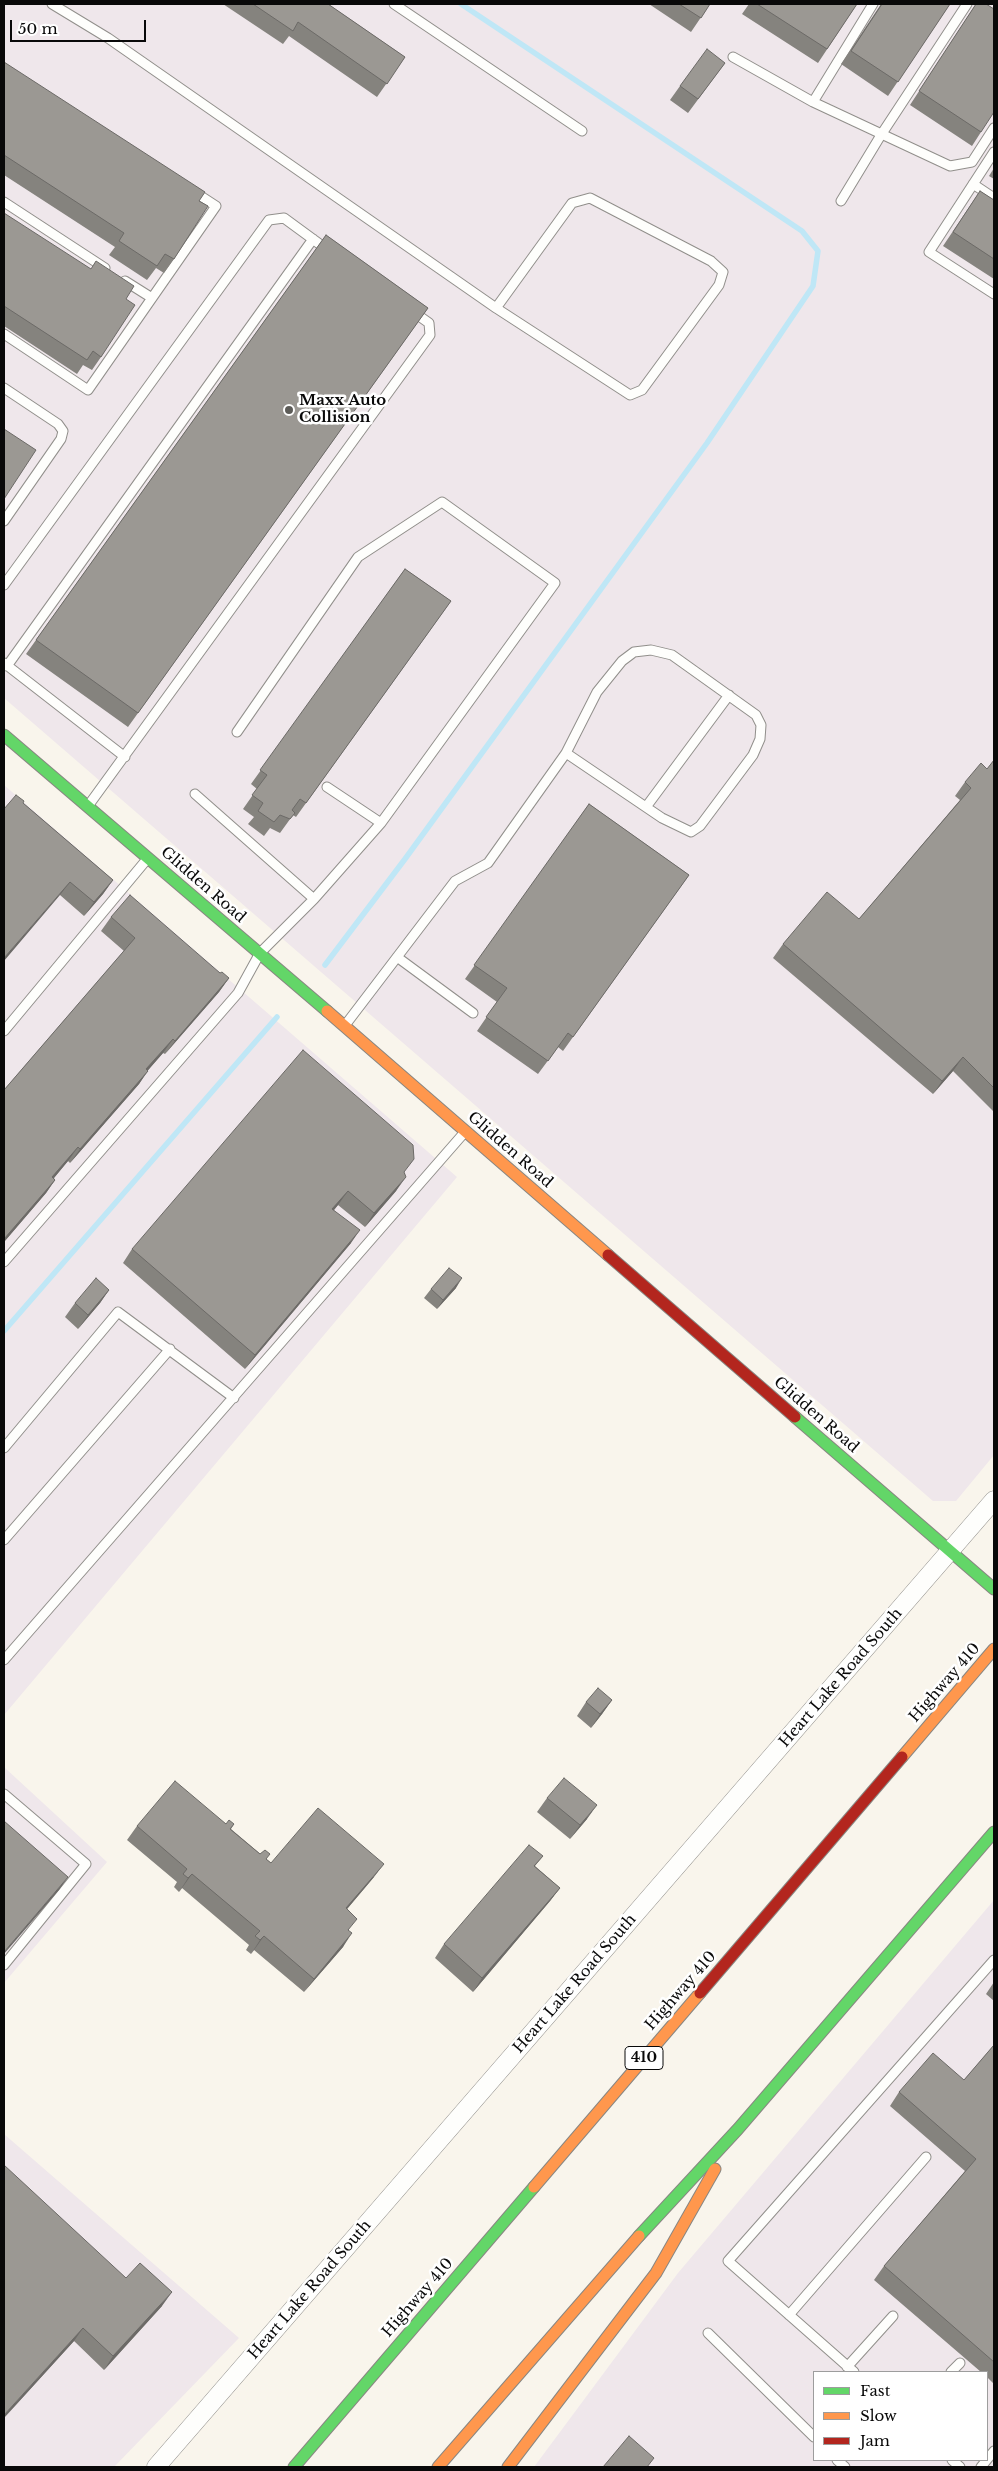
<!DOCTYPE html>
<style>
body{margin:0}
#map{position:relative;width:998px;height:2471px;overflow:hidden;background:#f9f5ec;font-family:"Libre Baskerville",serif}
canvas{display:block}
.frame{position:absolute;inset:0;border:5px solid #090909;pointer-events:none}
.legend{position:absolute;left:813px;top:2371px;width:175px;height:90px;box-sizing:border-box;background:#fff;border:1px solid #9d9d9d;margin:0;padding:6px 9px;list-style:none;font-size:15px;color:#090909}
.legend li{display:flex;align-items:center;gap:10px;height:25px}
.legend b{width:25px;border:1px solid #9d9d9d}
.scale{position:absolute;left:10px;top:20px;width:136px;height:22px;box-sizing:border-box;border:2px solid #090909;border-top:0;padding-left:6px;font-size:15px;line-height:18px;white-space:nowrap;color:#090909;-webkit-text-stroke:4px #fff;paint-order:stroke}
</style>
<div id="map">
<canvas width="998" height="2471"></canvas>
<div class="frame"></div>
<ul class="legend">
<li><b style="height:6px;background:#63d668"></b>Fast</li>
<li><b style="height:6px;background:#ff974d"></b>Slow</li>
<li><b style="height:6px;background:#b3261e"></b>Jam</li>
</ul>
<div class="scale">50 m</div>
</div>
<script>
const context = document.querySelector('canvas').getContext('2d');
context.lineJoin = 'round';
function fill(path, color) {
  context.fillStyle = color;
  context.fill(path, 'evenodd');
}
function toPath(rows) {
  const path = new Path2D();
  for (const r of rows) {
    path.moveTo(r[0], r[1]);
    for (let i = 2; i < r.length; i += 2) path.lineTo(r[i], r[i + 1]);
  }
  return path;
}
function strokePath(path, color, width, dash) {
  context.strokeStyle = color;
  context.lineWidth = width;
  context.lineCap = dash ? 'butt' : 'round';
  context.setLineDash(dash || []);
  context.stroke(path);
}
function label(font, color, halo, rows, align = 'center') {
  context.font = font + ' "Libre Baskerville",serif';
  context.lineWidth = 5;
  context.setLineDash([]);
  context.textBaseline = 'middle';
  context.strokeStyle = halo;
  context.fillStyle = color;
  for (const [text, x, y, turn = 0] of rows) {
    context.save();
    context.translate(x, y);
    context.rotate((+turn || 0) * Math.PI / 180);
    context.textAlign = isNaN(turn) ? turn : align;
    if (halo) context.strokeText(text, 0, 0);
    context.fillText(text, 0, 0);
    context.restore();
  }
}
fill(toPath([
 [4,4,994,4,994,1455,956,1501,933,1501,4,698],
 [4,785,457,1177,4,1715],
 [4,1767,107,1862,4,1983],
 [994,1900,994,2467,534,2467,678,2273],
 [814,2372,987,2372,987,2460,814,2460],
 [4,2134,239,2338,114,2467,4,2467]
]), '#efe7eb');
strokePath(toPath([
 [325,965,405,859,707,443,813,286,818,251,802,231,461,4],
 [4,1331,277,1017]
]), '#bfe7f6', 5.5);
const lane = toPath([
 [52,4,108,38,496,308,630,395,642,390,719,285,723,272,711,261,590,198,572,203,496,308],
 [394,4,582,131],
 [733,57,813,102,950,166,972,162,994,128],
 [813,102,873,4],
 [994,152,929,252,994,294],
 [973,184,994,198],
 [841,201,881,135,967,4],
 [4,202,105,268],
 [125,281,152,298],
 [4,334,88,390,216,206,193,191],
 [4,388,58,424,63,431,61,439,4,521],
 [4,585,269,220,284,218,329,251],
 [4,663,125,757],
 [7,666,313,239],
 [237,732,358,557,442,502,555,583,381,823,314,899],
 [327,787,381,823],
 [88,806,430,335,429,323,412,311],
 [646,807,729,695],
 [397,957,473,1013],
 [346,1024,455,881,488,863,566,753,597,692,622,661,634,652,651,650,672,655,756,715,761,725,760,739,753,755,700,826,691,832,662,818,566,753],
 [4,1031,148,858],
 [4,1262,238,993,260,953,314,899,195,794],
 [4,1448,118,1312,234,1398],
 [4,1540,170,1349],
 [4,1660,464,1133],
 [4,1794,86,1864,4,1965],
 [789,2315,926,2157],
 [708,2333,814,2437],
 [847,2367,893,2316],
 [854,2372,728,2261,994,1960],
 [951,2372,960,2363],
 [837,2460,845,2467],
 [952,2460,960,2467],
 [981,2467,994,2451]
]);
const street = toPath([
 [156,2467,994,1500]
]);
const fast = toPath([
 [4,735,327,1011],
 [795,1417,994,1589],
 [639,2236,738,2129,994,1832],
 [294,2467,534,2187]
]);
const slow = toPath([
 [327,1011,608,1255],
 [902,1757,994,1649],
 [534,2187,700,1993],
 [438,2467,639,2236],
 [508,2467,656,2273,715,2169]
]);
const jam = toPath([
 [608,1255,795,1417],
 [700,1993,902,1757]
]);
strokePath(lane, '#918f8b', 11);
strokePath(street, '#918f8b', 19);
strokePath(fast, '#888682', 13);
strokePath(slow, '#888682', 13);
strokePath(jam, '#888682', 13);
strokePath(lane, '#fefefc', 9);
strokePath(street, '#fefefc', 18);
strokePath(fast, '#63d668', 11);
strokePath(slow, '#ff974d', 11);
strokePath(jam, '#b3261e', 11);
fill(toPath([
 [223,4,328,4,405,57,377,97,289,36,283,44],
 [649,4,710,4,691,32],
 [749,4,857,4,818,63,742,14],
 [881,4,950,4,888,96,841,64],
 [976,4,981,132,972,146,910,105],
 [4,62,199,201,174,259,164,273,156,268,147,280,109,255,115,247,4,175],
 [725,63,688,113,670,100,680,86],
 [994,168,994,179,989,176],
 [980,191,994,200,994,279,943,246],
 [4,213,126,299,101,357,92,370,83,365,77,374,4,326],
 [326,235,428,308,128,727,26,654],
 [405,569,451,601,296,817,293,815,280,833,270,828,264,836,248,824,254,817,243,809,257,789,251,784],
 [994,760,994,1112,953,1071,933,1094,773,958,783,944,859,919,960,800,955,796,965,782,987,769],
 [23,803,113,880,103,894,84,916,60,895],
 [589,804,689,875,563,1051,558,1047,538,1074,477,1031,497,1002,465,979],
 [111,917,229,978,219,992,165,1054,163,1053,148,1070,139,1084,70,1163,68,1161,54,1178,55,1180,46,1193,4,1242,4,1090,124,951,101,931],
 [405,1173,396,1191,365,1227,338,1205,334,1210,351,1243,245,1369,123,1263,132,1249],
 [456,1288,437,1309,424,1298,431,1289],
 [109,1290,100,1303,78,1329,65,1317,75,1303],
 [612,1700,602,1714,591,1728,577,1716,586,1702],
 [547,1798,587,1819,570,1839,537,1812],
 [234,1824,231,1829,271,1863,374,1877,347,1909,349,1931,343,1947,304,1992,254,1950,251,1954,246,1950,249,1945,182,1888,179,1892,174,1887,177,1882,127,1840,137,1826],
 [543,1856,535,1866,560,1888,550,1901,473,1992,435,1958,444,1944],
 [994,1982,994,2001,986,1994],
 [994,2045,994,2384,987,2377,987,2372,981,2372,874,2280,884,2266,965,2171,890,2106,899,2092,964,2080],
 [126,2278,162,2306,104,2370,74,2341,4,2418]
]), '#85837e');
fill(toPath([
 [113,880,103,894,84,916,94,902],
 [70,882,60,895,4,961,4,958],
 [229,978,219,992,165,1054,175,1041],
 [173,1039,163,1053,137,1083,146,1069],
 [963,1057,953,1071,933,1094,942,1081],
 [148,1071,139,1084,70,1163,80,1149],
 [78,1147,68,1161,43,1191,52,1177],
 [406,1177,396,1191,365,1227,374,1213],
 [55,1180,46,1193,4,1242,4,1239],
 [348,1191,338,1205,323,1223,332,1209],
 [360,1230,351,1243,245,1369,255,1355],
 [462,1278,456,1288,437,1309,443,1300],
 [109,1290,100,1303,78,1329,88,1315],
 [612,1700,602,1714,591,1728,600,1714],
 [597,1805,587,1819,570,1839,580,1825],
 [384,1864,374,1877,336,1922,346,1908],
 [192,1874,182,1888,179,1892,188,1878],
 [68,1877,59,1890,4,1954,4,1952],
 [560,1888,550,1901,473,1992,482,1978],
 [352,1933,343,1947,304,1992,314,1979],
 [264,1936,254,1950,251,1954,260,1940],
 [172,2292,162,2306,104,2370,113,2356],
 [83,2328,74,2341,4,2418,4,2415]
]), '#6c6a67');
const building = toPath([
 [253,4,328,4,405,57,387,84,298,22,293,31,253,4],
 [679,4,710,4,701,18,679,4],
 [757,4,857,4,827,49,757,4],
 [882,4,950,4,898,82,851,51,882,4],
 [976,4,986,4,994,9,994,112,981,132,919,91,976,4],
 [707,49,725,63,698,99,680,86,707,49],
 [4,62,205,192,199,201,208,206,174,259,165,254,157,266,119,241,124,233,4,155,4,62],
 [980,191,994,200,994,259,953,232,980,191],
 [4,213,91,269,96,261,134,286,126,299,135,305,101,357,93,351,87,360,4,306,4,213],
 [326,235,428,308,138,713,36,640,326,235],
 [4,429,36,450,4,499,4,429],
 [405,569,451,601,306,803,300,799,292,810,295,813,290,819,280,815,274,822,258,811,263,803,252,795,267,775,260,770,405,569],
 [994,760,994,1088,963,1057,942,1081,783,944,827,892,859,919,971,788,965,782,981,763,987,769,994,760],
 [16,795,24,801,23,803,113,880,94,902,70,882,4,958,4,809,16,795],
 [589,804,689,875,573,1037,568,1033,548,1061,486,1017,507,988,474,965,589,804],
 [130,895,220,973,222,972,229,978,175,1041,173,1039,146,1069,148,1071,80,1149,78,1147,52,1177,55,1180,4,1239,4,1090,135,938,111,917,130,895],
 [303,1050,413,1145,414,1159,404,1172,406,1177,374,1213,348,1191,332,1209,360,1230,255,1355,132,1249,303,1050],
 [449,1268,462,1278,443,1300,431,1289,449,1268],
 [96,1278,109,1290,88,1315,75,1303,96,1278],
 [598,1688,612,1700,600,1714,586,1702,598,1688],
 [564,1778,597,1805,580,1825,547,1798,564,1778],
 [175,1781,226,1824,229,1820,234,1824,230,1829,260,1854,265,1850,270,1854,266,1859,271,1863,318,1808,384,1864,346,1908,357,1919,348,1930,352,1933,314,1979,264,1936,260,1940,255,1936,260,1931,192,1874,188,1878,183,1874,187,1869,137,1826,175,1781],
 [4,1821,68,1877,4,1952,4,1821],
 [529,1845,543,1856,534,1866,560,1888,482,1978,444,1944,529,1845],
 [994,2045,994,2362,884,2266,976,2159,899,2092,933,2053,964,2080,994,2045],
 [4,2165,126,2278,140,2263,172,2292,113,2356,83,2328,4,2415,4,2165],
 [629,2436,654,2458,647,2467,603,2467,629,2436]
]);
fill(building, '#9b9893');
strokePath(building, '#6c6a67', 1);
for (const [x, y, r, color] of [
 [289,410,5,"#5d5c58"]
]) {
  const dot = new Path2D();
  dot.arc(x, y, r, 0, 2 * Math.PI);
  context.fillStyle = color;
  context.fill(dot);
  strokePath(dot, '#fff', 2);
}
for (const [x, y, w] of [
 [644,2058,38]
]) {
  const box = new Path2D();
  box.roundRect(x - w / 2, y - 11.5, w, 23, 4);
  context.fillStyle = '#fff';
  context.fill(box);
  strokePath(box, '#090909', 1);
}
label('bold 14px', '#090909', null, [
 ["410",644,2058]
]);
label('bold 15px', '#090909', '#fff', [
 ["Maxx Auto",299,401],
 ["Collision",299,418]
], 'left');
label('15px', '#090909', '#fff', [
 ["Glidden Road",203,885,41],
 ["Glidden Road",510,1150,41],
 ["Glidden Road",816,1415,41],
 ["Heart Lake Road South",841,1678,-49],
 ["Highway 410",945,1683,-49],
 ["Heart Lake Road South",575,1984,-49],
 ["Highway 410",681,1991,-49],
 ["Heart Lake Road South",310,2290,-49],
 ["Highway 410",418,2298,-49]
]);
</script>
